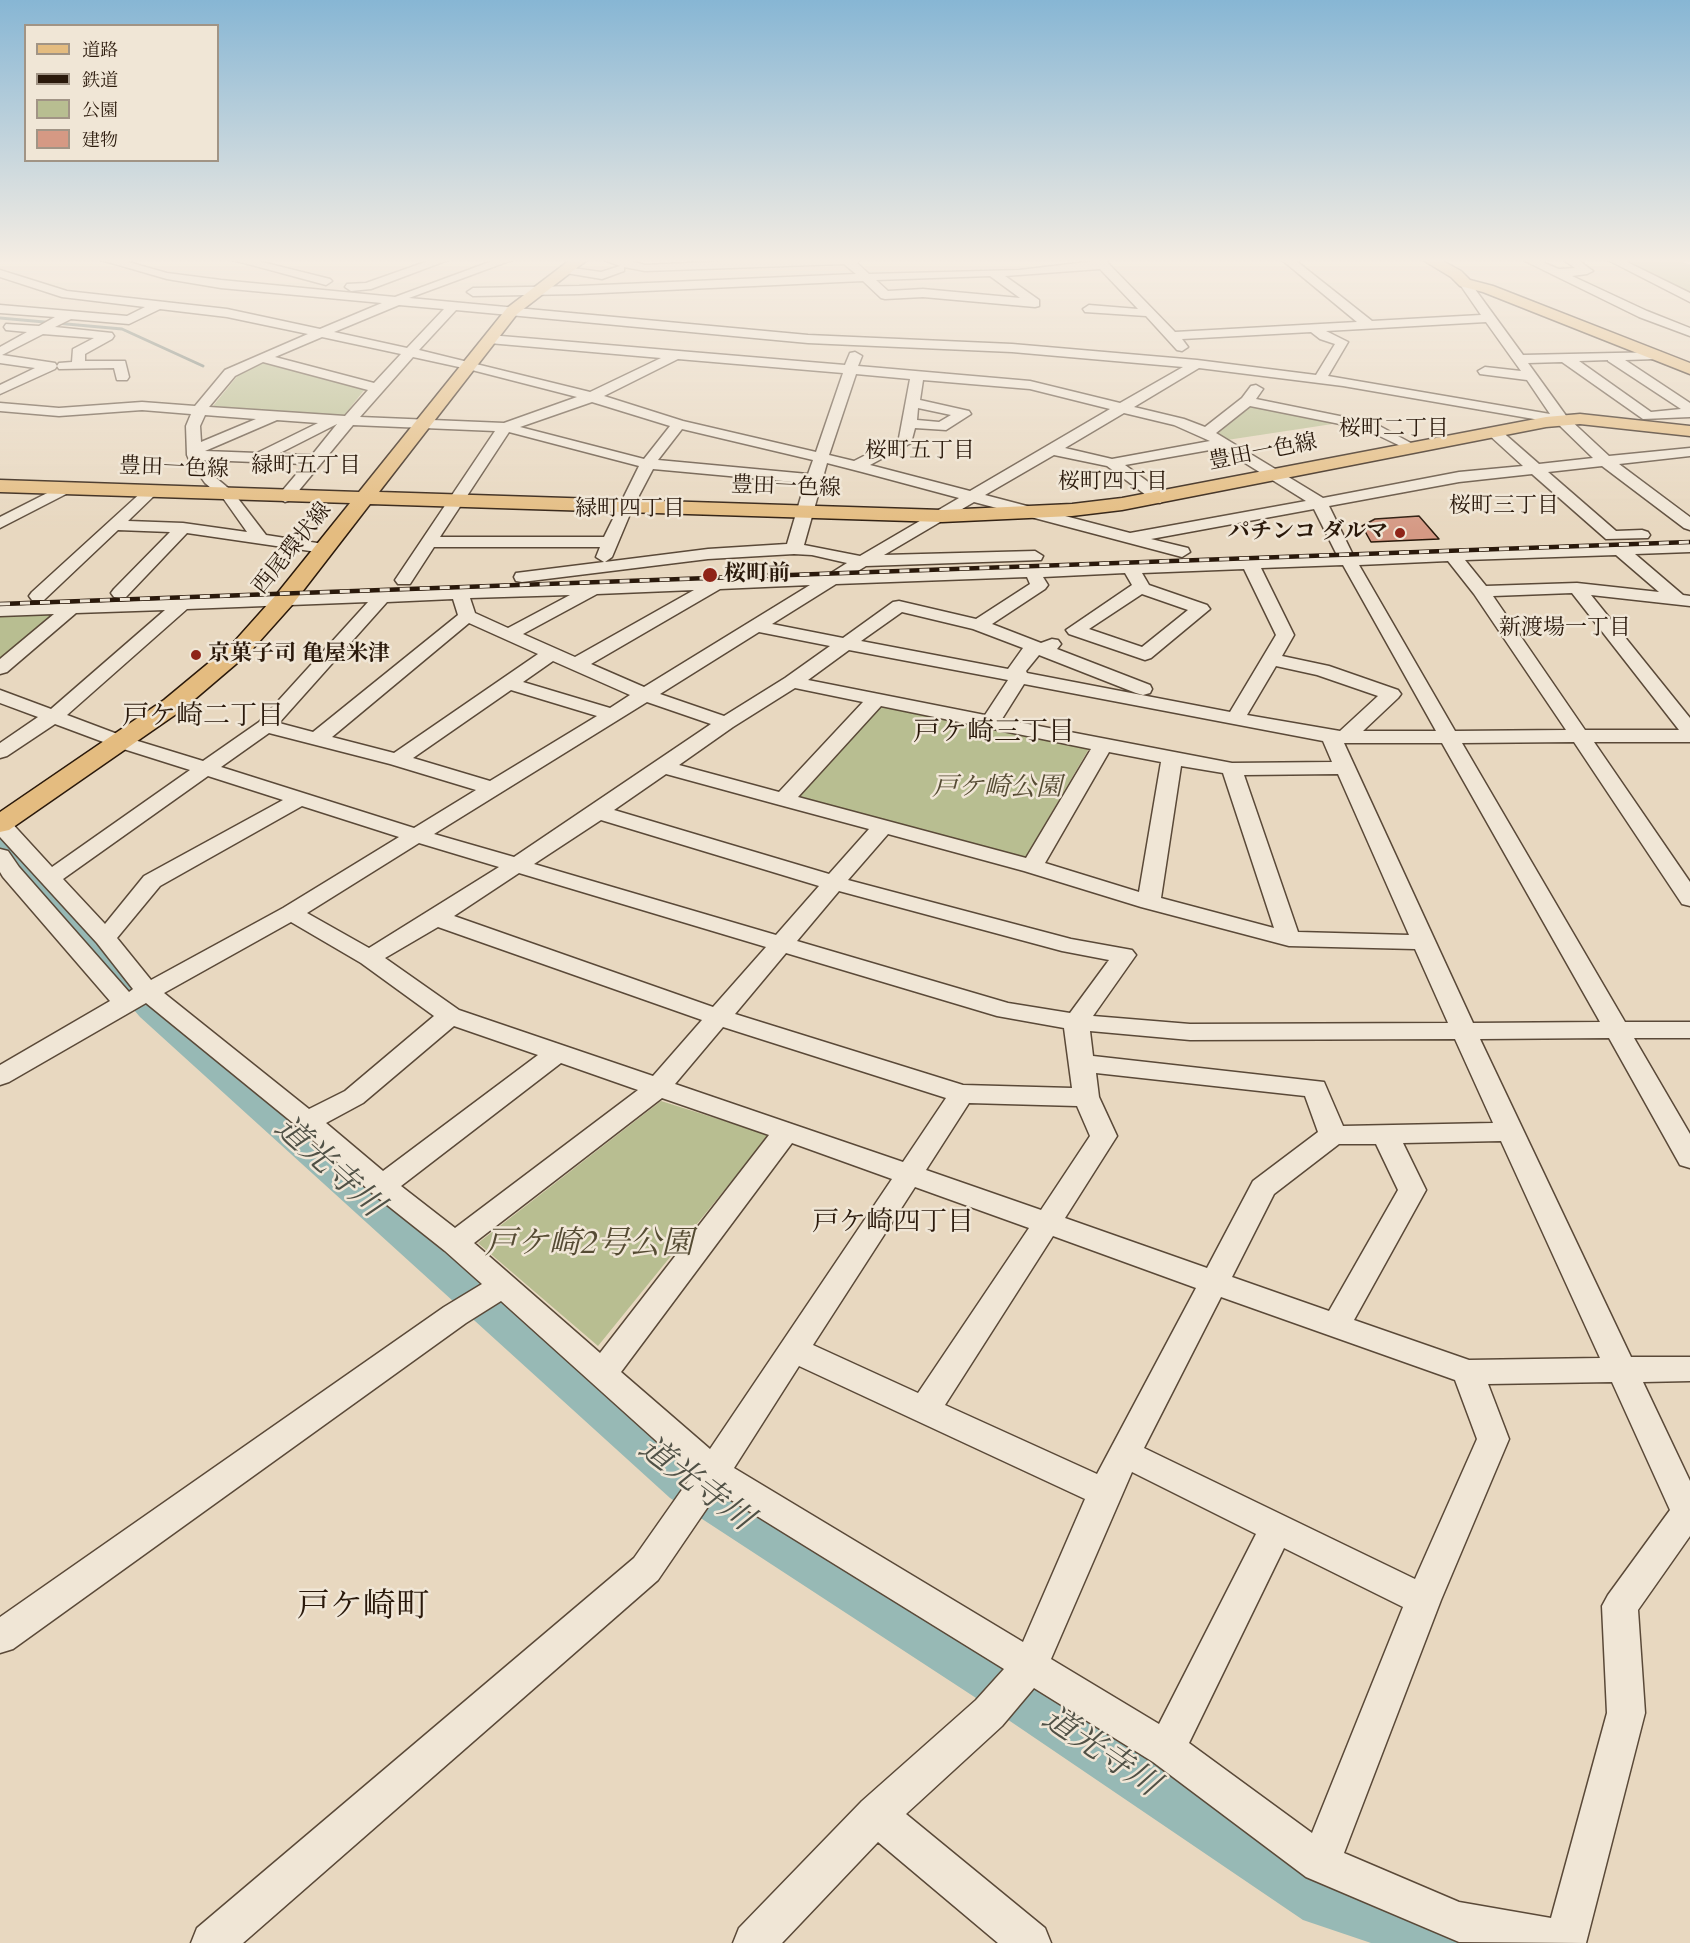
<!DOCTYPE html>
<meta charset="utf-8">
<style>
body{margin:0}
#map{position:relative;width:1690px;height:1943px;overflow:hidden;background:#e8d8c0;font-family:Cardo,"Noto Serif JP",serif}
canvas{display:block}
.legend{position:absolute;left:24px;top:24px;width:195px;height:138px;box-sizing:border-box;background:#f0e6d6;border:2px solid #a19485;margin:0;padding:8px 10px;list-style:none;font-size:18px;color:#2a190b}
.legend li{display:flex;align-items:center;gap:12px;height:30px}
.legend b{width:30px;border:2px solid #a19485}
</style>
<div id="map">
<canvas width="1690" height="1943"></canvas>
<ul class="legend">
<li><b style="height:8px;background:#e4bc80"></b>道路</li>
<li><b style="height:8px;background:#2a190b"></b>鉄道</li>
<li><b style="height:16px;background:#b8be91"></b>公園</li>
<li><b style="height:16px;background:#d59984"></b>建物</li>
</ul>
</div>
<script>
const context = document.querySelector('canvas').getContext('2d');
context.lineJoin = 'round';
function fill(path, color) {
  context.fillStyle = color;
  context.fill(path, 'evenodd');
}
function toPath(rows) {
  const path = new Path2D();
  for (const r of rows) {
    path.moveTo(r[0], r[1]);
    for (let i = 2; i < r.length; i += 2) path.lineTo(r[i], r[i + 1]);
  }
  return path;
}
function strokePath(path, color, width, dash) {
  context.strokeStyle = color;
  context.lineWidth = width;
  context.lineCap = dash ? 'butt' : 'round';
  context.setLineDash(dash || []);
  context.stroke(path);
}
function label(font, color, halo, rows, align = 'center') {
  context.font = font + ' Cardo,"Noto Serif JP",serif';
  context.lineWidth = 5;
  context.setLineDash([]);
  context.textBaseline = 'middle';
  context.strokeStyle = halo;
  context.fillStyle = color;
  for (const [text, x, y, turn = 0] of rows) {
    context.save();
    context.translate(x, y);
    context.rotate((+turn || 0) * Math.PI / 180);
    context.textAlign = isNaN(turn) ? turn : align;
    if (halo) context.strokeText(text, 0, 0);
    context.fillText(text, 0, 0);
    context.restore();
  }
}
fill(toPath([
 [1620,260,1679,260,1690,265,1690,294],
 [264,362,365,389,342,418,213,406,239,374],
 [1253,405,1339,423,1227,440,1217,434],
 [61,612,0,662,0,615],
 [882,706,1090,747,1025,858,798,797],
 [661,1101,769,1135,598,1346,478,1243]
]), '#b8be91');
strokePath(toPath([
 [0,318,122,329,203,366]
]), '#6b7971', 3);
fill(toPath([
 [0,829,10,832,162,1003,700,1472,1007,1664,1336,1879,1364,1888,1517,1916,1536,1924,1544,1943,1371,1943,1303,1920,973,1696,670,1498,140,1017,0,855,0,829]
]), '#97b9b5');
const building = toPath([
 [1419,516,1439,539,1371,542,1362,526,1375,519,1419,516]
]);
fill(building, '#d59984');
strokePath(building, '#2a190b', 1.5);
const minor = toPath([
 [101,260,121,260,167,273,221,280,395,297,495,260,512,260,409,298,808,335,1012,344,1197,360,1316,375,1335,344,1320,339,1311,332,1182,339,1188,347,1182,351,1177,350,1146,316,1085,312,1083,309,1089,305,1138,309,1100,269,1005,276,1039,300,1039,306,1035,307,923,297,885,299,881,298,863,281,579,294,473,296,467,292,473,288,579,286,856,274,844,264,645,271,624,267,624,271,602,279,566,273,560,270,566,267,601,272,620,266,605,260,627,260,645,265,755,260,859,260,857,263,869,274,1019,270,1105,260,1175,332,1357,322,1282,260,1295,260,1372,321,1481,315,1459,283,1465,279,1469,281,1523,355,1661,352,1663,355,1656,359,1625,360,1690,403,1690,417,1643,419,1562,362,1528,363,1567,417,1609,456,1690,448,1690,456,1619,464,1690,517,1690,530,1684,528,1602,466,1548,472,1616,531,1642,530,1648,532,1650,535,1648,538,1606,539,1532,474,1459,482,1329,506,1353,555,1690,542,1690,552,1635,554,1683,595,1690,596,1690,606,1591,595,1690,718,1690,742,1594,742,1690,882,1690,906,1682,904,1574,742,1462,743,1625,1022,1690,1022,1690,1038,1634,1038,1690,1134,1690,1168,1680,1165,1609,1038,1480,1039,1631,1357,1690,1357,1690,1381,1643,1382,1690,1481,1690,1536,1638,1610,1645,1713,1586,1943,1459,1942,1306,1877,1153,1762,1034,1688,1002,1726,906,1814,1045,1928,1051,1943,998,1943,878,1842,782,1943,733,1943,739,1928,862,1801,976,1700,1004,1669,718,1492,658,1580,243,1943,191,1943,197,1928,634,1558,693,1474,501,1301,466,1323,13,1649,0,1653,0,1617,444,1307,482,1284,445,1251,372,1193,298,1127,146,1003,9,1082,0,1085,0,1065,110,1001,3,877,0,872,0,849,8,851,19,867,129,992,133,989,97,943,0,837,0,818,8,819,52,867,190,770,114,746,55,724,7,756,0,758,0,743,38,717,0,703,0,690,51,709,165,610,76,613,7,672,0,674,0,659,54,614,0,616,0,606,828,575,847,563,812,555,794,554,708,559,522,582,516,581,514,577,516,573,604,562,596,557,600,547,434,547,410,584,398,584,395,580,495,431,353,425,291,500,285,502,277,497,305,464,204,460,215,477,233,492,266,535,330,545,332,548,330,551,324,553,187,533,126,597,120,598,114,597,111,593,114,589,170,532,118,530,44,600,32,600,29,596,32,592,145,489,150,487,158,492,128,521,183,523,247,532,223,498,205,483,190,462,187,455,186,426,191,414,142,410,59,416,0,411,0,403,59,408,142,402,195,406,225,370,308,334,227,317,160,309,129,324,71,319,55,327,112,333,114,336,112,339,85,354,85,361,125,361,129,377,127,380,117,380,114,368,59,369,57,366,59,363,72,362,73,349,94,338,43,334,2,355,55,363,57,366,55,369,0,394,0,385,35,368,0,363,0,347,27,332,6,330,4,327,6,324,39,326,55,317,0,313,0,305,127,316,145,307,62,297,0,277,0,270,67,291,227,309,320,329,382,303,221,288,167,279,101,260],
 [990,276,1020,298,923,289,888,291,876,280,990,276],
 [399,305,444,309,407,348,334,332,399,305],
 [456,310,808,343,1012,352,1183,367,1120,403,1030,381,858,366,862,356,855,352,850,353,845,365,489,335,483,339,489,343,661,358,590,392,419,350,456,310],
 [1486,322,1521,371,1485,367,1478,371,1480,374,1527,380,1550,414,1328,376,1348,342,1326,331,1486,322],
 [322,337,401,354,374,383,275,357,322,337],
 [413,357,468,369,577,397,504,423,360,417,413,357],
 [678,359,843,373,816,452,683,421,604,396,678,359],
 [1608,360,1608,361,1681,409,1651,412,1579,361,1608,360],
 [263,362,368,390,345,416,209,407,235,376,263,362],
 [1199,368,1343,386,1557,423,1593,458,1539,464,1499,429,1494,428,1487,432,1489,435,1523,466,1459,472,1323,498,1216,433,1250,406,1365,429,1413,452,1420,448,1374,423,1256,399,1263,389,1256,385,1251,386,1242,398,1205,427,1184,419,1134,407,1199,368],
 [856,374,910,379,899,438,854,461,829,455,856,374],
 [923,380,1030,389,1110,409,970,491,870,465,911,443,915,428,946,430,971,414,969,411,920,400,923,380],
 [592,402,670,426,644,459,520,427,592,402],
 [918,408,951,415,939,422,917,420,918,408],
 [1124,413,1174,425,1210,441,1112,459,1065,448,1124,413],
 [205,415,256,419,201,442,200,426,205,415],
 [277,420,318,423,257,453,205,451,277,420],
 [337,424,312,455,278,454,337,424],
 [682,429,813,460,808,474,658,460,682,429],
 [509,432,639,466,604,537,440,537,509,432],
 [1221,448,1306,501,1130,533,985,495,1054,455,1107,466,1154,501,1160,503,1168,498,1166,495,1125,465,1221,448],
 [827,463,862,472,959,498,860,556,804,545,827,463],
 [653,469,805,483,787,544,708,549,605,562,612,557,633,507,653,469],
 [974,502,1182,557,1190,552,1188,548,1151,539,1314,509,1337,555,853,574,866,566,1041,560,1043,556,1035,551,884,555,974,502],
 [1616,555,1659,592,1577,583,1486,586,1465,560,1616,555],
 [1448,561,1474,594,1566,730,1455,731,1359,565,1448,561],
 [1343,565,1436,731,1363,731,1398,698,1401,694,1398,690,1329,666,1282,656,1294,635,1261,568,1343,565],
 [1244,569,1276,635,1230,712,1027,673,1026,671,1039,655,1136,693,1143,695,1150,693,1152,689,1150,685,1057,649,1061,644,1058,640,1052,639,1041,643,992,624,1045,589,1048,585,1043,577,1125,573,1132,585,1066,630,1069,634,1145,660,1151,658,1210,609,1207,605,1149,585,1142,573,1244,569],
 [1027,577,1030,584,976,619,899,601,893,602,843,638,772,624,836,584,1027,577],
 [810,585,644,687,591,664,720,589,810,585],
 [694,590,575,657,523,634,597,594,694,590],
 [1572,593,1679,730,1585,730,1493,596,1572,593],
 [1142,594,1188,610,1142,647,1089,629,1142,594],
 [570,595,508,628,475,613,470,598,570,595],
 [453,599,458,615,313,732,279,723,387,602,453,599],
 [368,602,259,722,203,761,128,738,67,715,187,609,368,602],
 [902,612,973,629,1023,648,1008,669,861,641,902,612],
 [469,623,538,654,394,753,332,737,469,623],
 [759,632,830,646,785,678,724,716,660,694,759,632],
 [849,650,1008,680,985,715,808,680,849,650],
 [553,661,630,695,610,708,523,682,553,661],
 [1276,666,1317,675,1378,696,1340,731,1247,715,1276,666],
 [1024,684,1323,741,1332,762,1232,763,1002,719,1024,684],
 [795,688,863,702,779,792,679,765,733,727,795,688],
 [511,690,597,716,490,781,413,758,511,690],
 [647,702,711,724,514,857,434,834,647,702],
 [881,706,1091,749,1026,858,798,797,881,706],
 [269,733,390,764,476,790,414,828,221,767,269,733],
 [1344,743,1442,743,1600,1022,1473,1023,1344,743],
 [1109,752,1161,762,1139,892,1045,863,1109,752],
 [1181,766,1223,773,1274,928,1161,898,1181,766],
 [666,774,776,804,869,829,829,874,614,810,666,774],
 [1338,774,1409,935,1298,932,1244,775,1338,774],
 [208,776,283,800,144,876,105,924,63,879,208,776],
 [302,806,399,837,283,908,151,980,117,938,160,886,302,806],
 [601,820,819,886,776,935,534,864,601,820],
 [888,834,1024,871,1141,907,1289,946,1415,949,1448,1023,1190,1024,1093,1016,1136,955,1132,950,1071,939,848,880,888,834],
 [419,843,499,867,369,948,307,913,419,843],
 [519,873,766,947,713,1007,454,916,519,873],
 [839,891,1062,951,1109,960,1070,1013,1008,1003,797,941,839,891],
 [291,922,361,963,434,1016,345,1091,309,1109,164,993,291,922],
 [438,927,702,1020,653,1076,459,1010,385,958,438,927],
 [786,953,997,1016,1064,1028,1072,1088,963,1085,735,1014,786,953],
 [454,1026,538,1055,383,1171,326,1123,363,1103,454,1026],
 [723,1027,946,1098,903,1162,675,1084,723,1027],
 [1090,1031,1190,1040,1455,1039,1493,1123,1343,1126,1324,1082,1093,1056,1090,1031],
 [561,1063,638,1090,455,1228,401,1186,561,1063],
 [1096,1073,1305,1096,1318,1132,1253,1181,1207,1268,1065,1218,1117,1136,1099,1097,1096,1073],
 [662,1098,769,1135,600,1353,474,1243,662,1098],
 [969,1103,1077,1106,1090,1136,1041,1210,926,1170,969,1103],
 [1501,1141,1600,1358,1469,1360,1354,1320,1426,1190,1403,1143,1501,1141],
 [792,1143,892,1179,710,1449,621,1372,792,1143],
 [1339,1144,1376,1144,1398,1190,1329,1311,1232,1277,1274,1194,1339,1144],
 [915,1187,1029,1228,918,1393,813,1345,915,1187],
 [1053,1236,1196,1288,1097,1474,945,1405,1053,1236],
 [1221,1297,1455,1380,1477,1439,1415,1579,1144,1448,1221,1297],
 [799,1366,1085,1499,1023,1642,734,1468,799,1366],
 [1612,1382,1670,1510,1608,1595,1602,1606,1607,1713,1551,1918,1459,1902,1344,1853,1441,1600,1509,1439,1488,1384,1612,1382],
 [1132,1472,1256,1534,1159,1724,1051,1659,1132,1472],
 [1284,1548,1403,1607,1312,1833,1189,1743,1284,1548],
 [233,260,254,260,330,279,332,281,326,285,233,260],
 [431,260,448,260,371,289,351,291,345,287,347,284,366,283,431,260],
 [1545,260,1544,263,1559,269,1575,268,1564,260,1578,260,1593,271,1587,274,1572,276,1647,311,1690,328,1690,336,1639,317,1525,261,1545,260],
 [1608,260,1623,260,1690,293,1690,302,1608,260],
 [65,484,73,489,70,492,0,528,0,517,65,484]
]);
const major = toPath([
 [570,260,587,260,517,314,379,492,942,510,1072,504,1122,498,1546,417,1580,414,1690,426,1690,436,1580,424,1546,427,1122,510,1072,516,942,522,370,504,292,605,250,652,182,710,9,830,0,832,0,812,164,700,234,642,276,595,350,503,0,492,0,480,359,492,507,308,570,260],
 [1423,260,1441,260,1461,271,1470,280,1493,286,1690,363,1690,374,1483,292,1460,286,1451,277,1423,260]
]);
strokePath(minor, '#5a4938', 3);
strokePath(major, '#2a190b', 3);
fill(minor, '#f0e6d6');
fill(major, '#e4bc80');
const rail = toPath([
 [0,604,1690,542]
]);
strokePath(rail, '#2a190b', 4.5);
strokePath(rail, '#f0e6d6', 3, [10]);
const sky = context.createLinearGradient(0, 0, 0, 532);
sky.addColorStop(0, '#87b6d4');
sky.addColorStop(0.49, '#f5ede3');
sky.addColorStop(1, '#f5ede300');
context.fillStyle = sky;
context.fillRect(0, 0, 1690, 532);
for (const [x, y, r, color] of [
 [1400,533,6,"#8f2418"],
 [710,575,8,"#8f2418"],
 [196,655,6,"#8f2418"]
]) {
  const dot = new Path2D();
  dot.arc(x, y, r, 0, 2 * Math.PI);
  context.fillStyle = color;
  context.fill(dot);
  strokePath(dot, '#f0e6d6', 2);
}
label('22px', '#2a190b', '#f0e6d6', [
 ["桜町二丁目",1394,430],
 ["桜町五丁目",920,452],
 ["緑町五丁目",306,467],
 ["桜町四丁目",1113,483],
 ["桜町三丁目",1504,507],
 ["緑町四丁目",630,510],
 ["新渡場一丁目",1565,629]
]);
label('22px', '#2a190b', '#f0e6d6', [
 ["豊田一色線",1263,453,-11],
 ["豊田一色線",174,469,2],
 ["豊田一色線",786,488,2],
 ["西尾環状線",293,549,-51]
]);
label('bold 22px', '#2a190b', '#f0e6d6', [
 ["パチンコ ダルマ",1388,533,"right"],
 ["桜町前",724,575],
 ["京菓子司 亀屋米津",208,655]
], 'left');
label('italic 26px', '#554b33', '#f0e6d6', [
 ["戸ケ崎公園",997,789]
]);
label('27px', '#2a190b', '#f0e6d6', [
 ["戸ケ崎二丁目",203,718],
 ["戸ケ崎三丁目",994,734],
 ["戸ケ崎四丁目",893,1224]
]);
label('italic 32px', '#554b33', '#f0e6d6', [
 ["戸ケ崎2号公園",589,1246]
]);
label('italic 33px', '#505146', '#f0e6d6', [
 ["道光寺川",328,1168,42],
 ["道光寺川",695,1485,37],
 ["道光寺川",1100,1753,34]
]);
label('33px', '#2a190b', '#f0e6d6', [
 ["戸ケ崎町",363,1608]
]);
</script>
